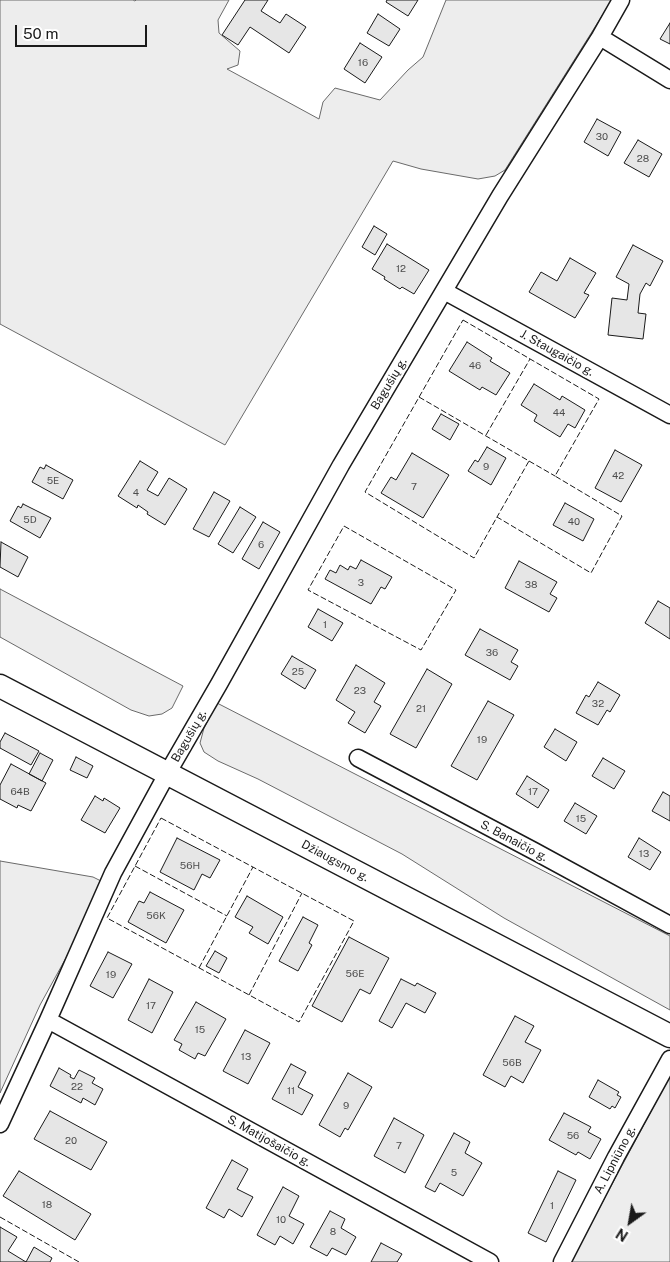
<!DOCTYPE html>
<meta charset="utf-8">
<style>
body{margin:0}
#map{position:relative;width:670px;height:1262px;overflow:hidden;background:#fff;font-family:"Public Sans",sans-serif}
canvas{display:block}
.north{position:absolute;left:605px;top:1197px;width:50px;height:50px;-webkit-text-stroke:4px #fff;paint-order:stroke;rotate:212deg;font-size:14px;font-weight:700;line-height:20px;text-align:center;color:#1a1a1a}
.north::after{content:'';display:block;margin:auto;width:18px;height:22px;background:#1a1a1a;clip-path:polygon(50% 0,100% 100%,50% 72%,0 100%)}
.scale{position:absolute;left:15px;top:25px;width:132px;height:22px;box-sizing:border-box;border:2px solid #1a1a1a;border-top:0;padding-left:6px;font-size:15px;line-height:18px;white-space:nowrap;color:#1a1a1a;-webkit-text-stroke:4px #fff;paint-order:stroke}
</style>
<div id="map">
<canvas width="670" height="1262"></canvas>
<div class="north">N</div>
<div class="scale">50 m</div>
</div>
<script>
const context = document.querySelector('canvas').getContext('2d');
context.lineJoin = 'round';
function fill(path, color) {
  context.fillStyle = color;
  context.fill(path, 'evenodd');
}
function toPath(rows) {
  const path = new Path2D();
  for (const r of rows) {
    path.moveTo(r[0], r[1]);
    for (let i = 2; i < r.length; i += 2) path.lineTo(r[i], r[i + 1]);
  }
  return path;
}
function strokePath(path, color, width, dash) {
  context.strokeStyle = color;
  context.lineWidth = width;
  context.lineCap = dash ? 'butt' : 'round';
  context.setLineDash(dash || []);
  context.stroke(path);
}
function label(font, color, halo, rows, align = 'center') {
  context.font = font + ' "Public Sans",sans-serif';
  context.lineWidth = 4;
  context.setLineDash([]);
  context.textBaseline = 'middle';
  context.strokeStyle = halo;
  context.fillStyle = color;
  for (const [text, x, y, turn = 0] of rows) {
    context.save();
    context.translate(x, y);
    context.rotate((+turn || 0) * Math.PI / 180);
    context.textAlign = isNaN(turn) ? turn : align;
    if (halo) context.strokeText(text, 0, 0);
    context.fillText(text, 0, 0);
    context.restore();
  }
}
const green = toPath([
 [0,0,133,0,135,1,136,0,229,0,218,20,219,33,240,51,238,65,227,69,319,119,323,102,335,88,380,100,408,70,423,57,446,0,612,0,505,170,495,176,478,179,421,169,393,161,225,445,0,324,0,0],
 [0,589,183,686,172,708,162,714,149,716,131,710,0,637,0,589],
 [217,703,670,936,670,1010,504,918,402,854,258,779,218,761,204,752,200,743,204,728,217,703],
 [0,861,93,877,101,881,88,918,40,1005,0,1093,0,861],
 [670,1076,670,1262,571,1262,610,1188,670,1076]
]);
fill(green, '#ededed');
strokePath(green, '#6a6a6a', 1);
const building = toPath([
 [245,0,268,0,261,11,280,23,286,14,306,27,289,53,250,27,238,45,222,35,245,0],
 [387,0,418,0,408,16,386,2,387,0],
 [378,14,400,29,389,46,367,33,378,14],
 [670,23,670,44,660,39,670,23],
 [360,43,382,57,365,83,344,69,360,43],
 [597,119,621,132,608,156,584,142,597,119],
 [638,140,662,154,649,177,624,163,638,140],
 [374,226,387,234,375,255,362,247,374,226],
 [387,244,429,270,414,294,402,287,400,289,384,279,385,277,372,269,387,244],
 [633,245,663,261,650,286,646,283,640,294,638,313,646,314,643,339,608,335,612,298,627,300,629,284,616,277,633,245],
 [570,258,596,273,584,293,589,295,575,318,529,292,541,272,557,281,570,258],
 [467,342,492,358,490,361,510,373,496,395,482,387,480,390,449,371,467,342],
 [534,384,560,400,562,396,585,410,575,428,568,424,560,437,534,421,537,415,521,405,534,384],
 [441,414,459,424,450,440,432,429,441,414],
 [487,447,506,458,491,485,468,471,475,460,478,462,487,447],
 [615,450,642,465,621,502,595,488,615,450],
 [412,453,449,475,423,518,381,493,391,477,396,480,412,453],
 [140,461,158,472,147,490,158,496,169,478,187,489,165,525,147,514,148,512,138,505,137,508,118,496,140,461],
 [46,465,73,480,63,499,32,482,40,467,44,469,46,465],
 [214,492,230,501,209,537,193,529,214,492],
 [565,503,594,519,583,541,553,525,565,503],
 [23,504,51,518,40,538,10,521,18,506,21,508,23,504],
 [240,507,256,517,233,553,218,544,240,507],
 [263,522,280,532,259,569,242,559,263,522],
 [1,542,28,557,18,577,0,567,1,542],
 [361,560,392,577,385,589,381,587,371,604,325,579,330,570,336,573,340,565,348,570,350,566,356,569,361,560],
 [519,561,557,582,550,594,557,598,549,612,505,588,519,561],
 [658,601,670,608,670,639,645,623,658,601],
 [318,609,343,623,332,641,308,627,318,609],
 [480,629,518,650,511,662,518,666,510,680,465,655,480,629],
 [292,656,316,670,305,689,281,674,292,656],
 [356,665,385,683,374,702,381,706,365,733,348,723,355,712,336,700,356,665],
 [427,669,452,684,416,748,390,734,427,669],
 [598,682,620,695,610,712,607,710,598,725,576,713,586,695,589,697,598,682],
 [488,701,514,715,477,780,451,766,488,701],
 [555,729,577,742,566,761,544,747,555,729],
 [5,733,39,751,31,765,0,748,0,742,5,733],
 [40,753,53,760,42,781,29,774,40,753],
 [76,757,93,766,87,778,70,770,76,757],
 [603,758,625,771,614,789,592,776,603,758],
 [11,764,46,783,31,811,18,805,17,808,0,799,0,785,11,764],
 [527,776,549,790,538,808,516,794,527,776],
 [663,792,670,796,670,821,652,811,663,792],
 [95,796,103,801,104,798,120,808,105,833,81,820,95,796],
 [575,803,597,816,586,834,564,821,575,803],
 [177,838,220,860,210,878,202,874,194,890,160,872,177,838],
 [639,838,661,852,650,870,628,857,639,838],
 [150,892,184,910,166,943,128,922,139,901,144,903,150,892],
 [247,896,283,917,268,944,249,933,253,927,235,917,247,896],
 [303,917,318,925,309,943,312,945,298,971,279,961,303,917],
 [349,937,389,958,370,994,360,989,342,1022,312,1006,349,937],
 [215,951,227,958,219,973,206,966,215,951],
 [108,952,132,964,113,998,90,986,108,952],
 [149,979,173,992,152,1033,128,1020,149,979],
 [401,979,415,986,417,983,436,993,425,1013,406,1003,392,1028,379,1021,401,979],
 [196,1002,226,1019,205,1056,198,1053,195,1059,179,1050,182,1044,174,1040,196,1002],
 [515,1016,534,1026,525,1042,541,1050,523,1083,511,1076,505,1087,483,1075,515,1016],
 [245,1030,270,1043,248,1084,223,1071,245,1030],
 [291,1064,306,1072,298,1087,313,1095,302,1115,272,1099,291,1064],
 [59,1068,71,1075,70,1077,74,1079,79,1070,95,1078,92,1083,103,1089,95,1105,83,1098,81,1103,50,1086,59,1068],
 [348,1073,372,1087,348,1130,345,1128,340,1137,319,1125,348,1073],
 [598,1080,619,1092,617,1095,621,1097,615,1108,612,1106,610,1109,589,1097,598,1080],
 [50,1111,107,1142,91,1170,34,1139,50,1111],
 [564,1113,591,1127,588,1132,601,1139,590,1159,578,1152,576,1155,549,1140,564,1113],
 [394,1118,424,1135,405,1173,374,1156,394,1118],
 [454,1133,470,1142,465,1153,482,1163,463,1196,440,1183,435,1192,425,1187,454,1133],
 [232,1160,248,1169,237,1189,253,1197,242,1217,229,1209,224,1218,206,1208,232,1160],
 [19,1171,91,1214,75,1240,3,1196,19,1171],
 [558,1171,576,1180,546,1242,528,1233,558,1171],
 [283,1187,299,1196,289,1216,304,1224,293,1244,280,1236,275,1245,257,1235,283,1187],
 [330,1211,345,1219,341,1228,356,1237,346,1255,332,1248,327,1256,310,1247,330,1211],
 [0,1227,17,1237,8,1251,26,1262,34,1247,52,1258,50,1262,0,1262,0,1227],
 [381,1243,402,1254,397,1262,371,1262,381,1243]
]);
fill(building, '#e6e6e6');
strokePath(building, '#1a1a1a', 1);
const street = toPath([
 [600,37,670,80],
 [444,291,670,415],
 [358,758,534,851,670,925],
 [48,1020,490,1262],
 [0,1124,48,1020,113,873,167,774,219,684,341,465,500,196,600,37,621,0],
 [562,1262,616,1157,670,1059]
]);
const secondary = toPath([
 [0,686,670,1036]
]);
strokePath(street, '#1a1a1a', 19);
strokePath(secondary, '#1a1a1a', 25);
strokePath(street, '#fff', 16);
strokePath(secondary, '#fff', 22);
strokePath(toPath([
 [463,320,599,399,555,476,622,516,591,573,497,517,474,558,365,492,463,320],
 [419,397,529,461,497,517],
 [486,435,530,359],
 [529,461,555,476],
 [344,526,456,590,421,650,308,590,344,526],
 [161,818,354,921,299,1022,107,918,161,818],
 [135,866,227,916],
 [199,968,253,867],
 [249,995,302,893],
 [0,1217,79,1262]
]), '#1a1a1a', 1, [6, 2.5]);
label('10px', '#4d4d4d', null, [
 ["16",363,63],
 ["30",602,137],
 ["28",643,159],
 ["12",401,269],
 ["46",475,366],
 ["44",559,413],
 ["9",486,467],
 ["42",618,476],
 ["5E",53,481],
 ["7",414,487],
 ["4",136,493],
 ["5D",30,520],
 ["40",574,522],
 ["6",261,545],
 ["3",361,583],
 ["38",531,585],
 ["1",325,625],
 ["36",492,653],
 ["25",298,672],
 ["23",360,691],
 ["32",598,704],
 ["21",421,709],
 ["19",482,740],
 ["64B",20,792],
 ["17",533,792],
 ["15",581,819],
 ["13",644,854],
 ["56H",190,866],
 ["56K",156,916],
 ["56E",355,974],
 ["19",111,975],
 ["17",151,1006],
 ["15",200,1030],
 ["13",246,1057],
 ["56B",512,1063],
 ["22",77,1087],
 ["11",291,1091],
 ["9",346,1106],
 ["56",573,1136],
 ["20",71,1141],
 ["7",399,1146],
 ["5",454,1173],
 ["18",47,1205],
 ["1",552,1206],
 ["10",281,1220],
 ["8",333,1232]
]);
label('12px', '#1a1a1a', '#fff', [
 ["J. Staugaičio g.",557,353,29],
 ["Bagušių g.",389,384,-59],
 ["Bagušių g.",189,736,-60],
 ["S. Banaičio g.",514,841,28],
 ["Džiaugsmo g.",335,861,28],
 ["S. Matijošaičio g.",269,1141,29],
 ["A. Lipniūno g.",615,1160,-62]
]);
</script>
